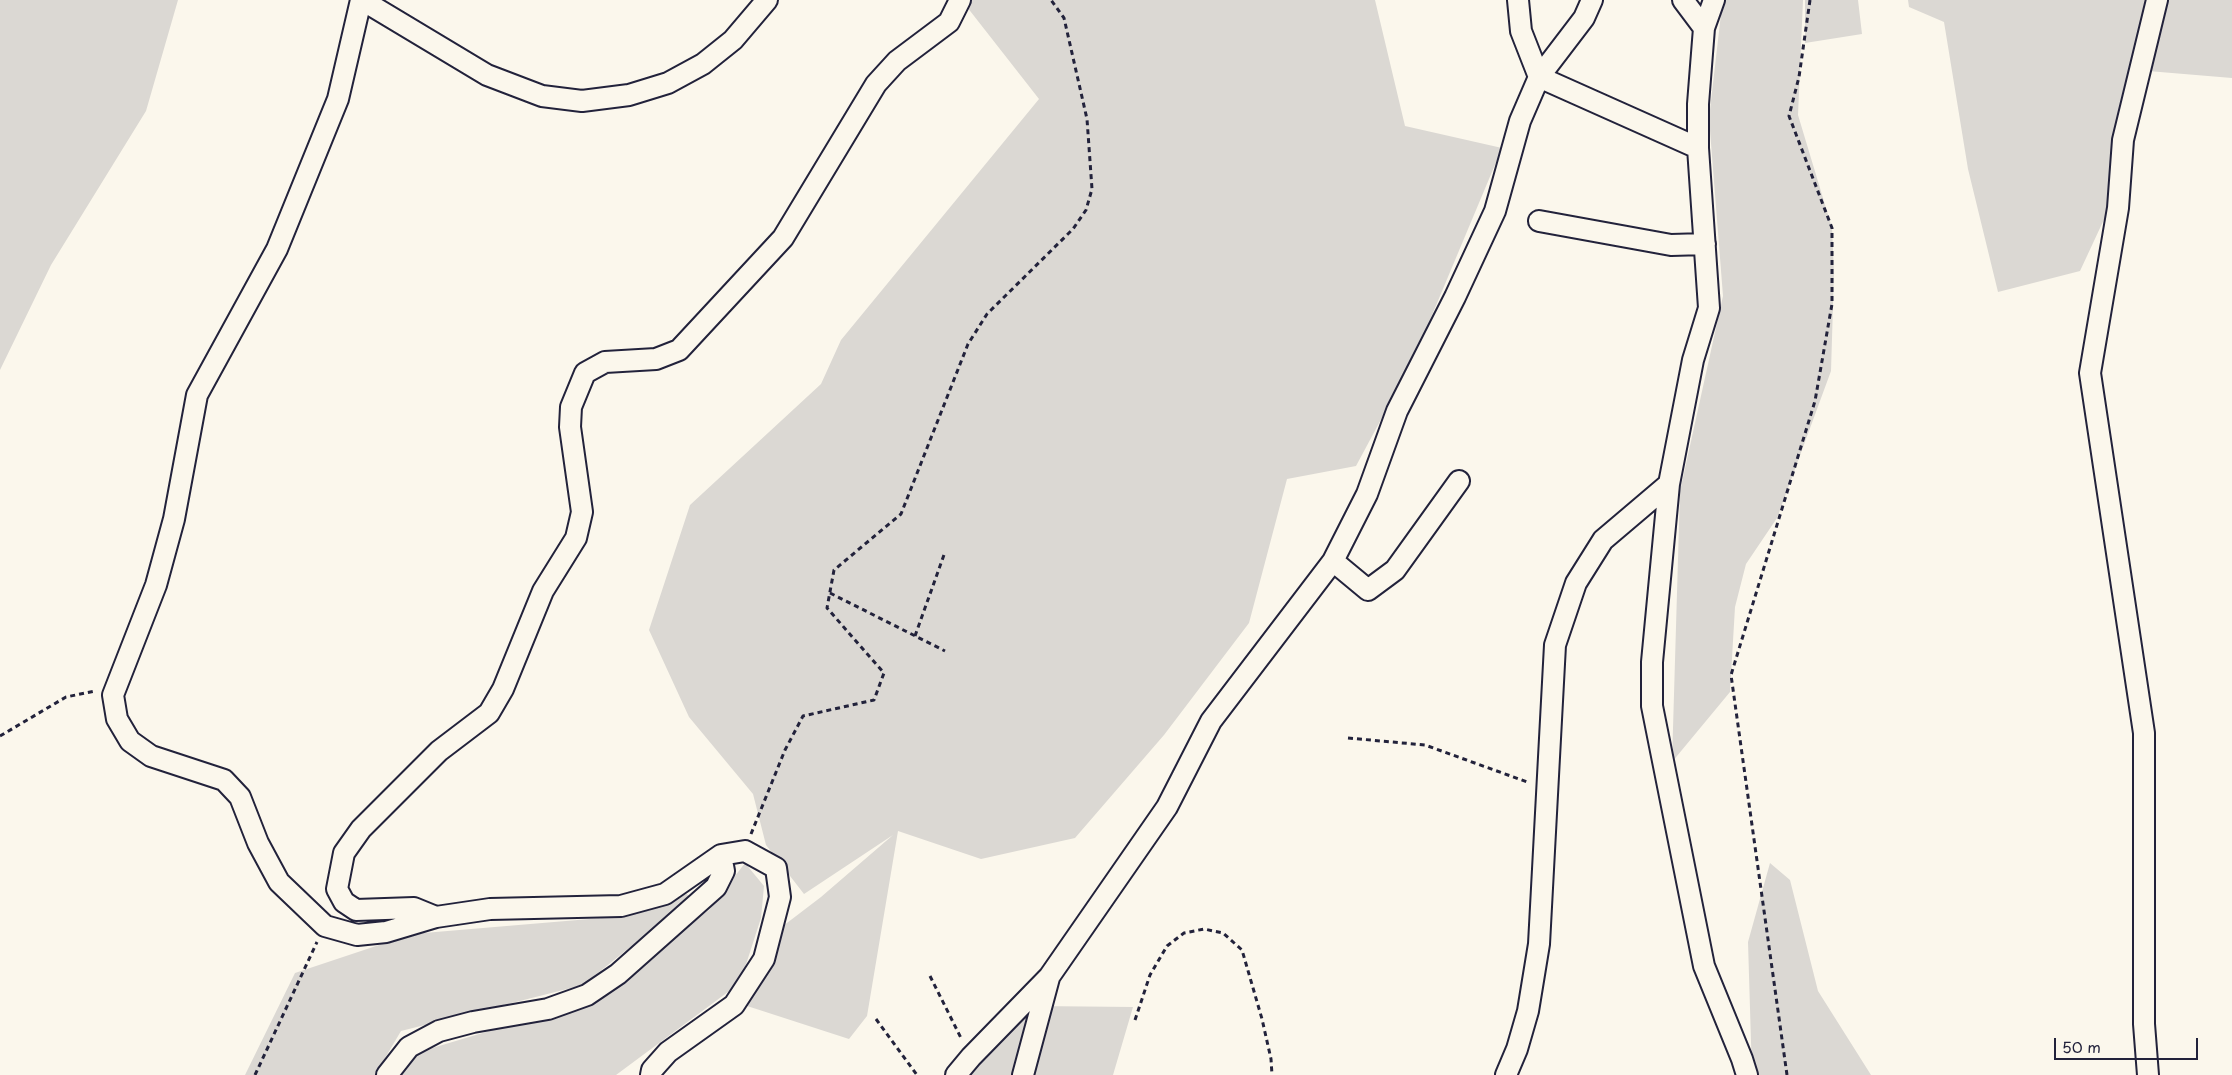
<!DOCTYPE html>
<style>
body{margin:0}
#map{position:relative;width:2232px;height:1075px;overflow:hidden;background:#fbf7ec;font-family:"Playpen Sans",sans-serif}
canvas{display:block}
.scale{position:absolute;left:2054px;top:1038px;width:144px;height:22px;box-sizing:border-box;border:2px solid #22223b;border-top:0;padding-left:6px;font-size:15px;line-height:18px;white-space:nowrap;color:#22223b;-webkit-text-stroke:4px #fbf7ec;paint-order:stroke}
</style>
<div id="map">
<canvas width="2232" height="1075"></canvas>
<div class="scale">50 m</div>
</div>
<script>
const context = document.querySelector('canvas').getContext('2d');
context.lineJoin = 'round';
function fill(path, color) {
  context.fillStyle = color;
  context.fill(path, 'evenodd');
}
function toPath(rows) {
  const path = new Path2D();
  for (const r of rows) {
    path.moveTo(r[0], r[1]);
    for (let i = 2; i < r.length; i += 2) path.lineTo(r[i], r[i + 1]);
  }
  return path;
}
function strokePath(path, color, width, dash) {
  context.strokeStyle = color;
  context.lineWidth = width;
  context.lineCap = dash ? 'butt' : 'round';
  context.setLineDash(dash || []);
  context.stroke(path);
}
fill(toPath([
 [0,0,178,0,146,111,51,265,0,370],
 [971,0,1375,0,1405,126,1502,148,1414,358,1356,466,1287,479,1249,623,1164,735,1075,838,981,859,898,831,867,1016,849,1039,741,1004,783,926,821,897,893,835,804,894,766,845,753,794,689,717,649,630,690,505,821,384,841,340,1039,99,967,7],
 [1707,0,1803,0,1798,115,1832,228,1834,273,1831,371,1777,518,1746,564,1735,607,1730,692,1672,762,1680,491,1723,296,1709,118,1721,14],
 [1805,0,1858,0,1862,34,1805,43],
 [1908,0,2232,0,2232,78,2148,71,2120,185,2080,271,1998,292,1968,169,1944,22,1909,7],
 [745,863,764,886,761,918,740,983,616,1075,400,1075,419,1052,586,1002,709,910],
 [1770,863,1790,880,1818,991,1871,1075,1752,1075,1748,942],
 [687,894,691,898,583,985,401,1031,375,1075,245,1075,295,973,412,934,625,916],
 [1036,1006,1133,1007,1113,1075,963,1075,984,1046]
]), '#dbd8d3');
const minor = toPath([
 [361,0,338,99,277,249,197,395,174,519,156,585,113,695,117,719,130,741,151,756,224,780,240,797,258,843,279,882,325,926,357,935,386,932,436,917,490,909,621,906,665,894,721,855,745,851,776,868,780,897,764,959,734,1005,668,1052,652,1070,651,1075],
 [362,0,487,75,542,96,582,101,629,95,668,83,703,64,733,40,767,0],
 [1518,0,1521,31,1539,77,1698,148],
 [1683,0,1704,28],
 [1714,0,1704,28,1698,104,1698,148,1709,308,1693,360,1669,484,1652,662,1652,706,1704,966,1742,1059,1747,1075],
 [1539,221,1671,245,1705,244],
 [1333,561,1368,590,1395,570,1459,481],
 [436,917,414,908,356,910,344,902,337,889,344,853,361,829,439,751,489,713,503,689,543,591,576,538,582,512,570,427,571,407,585,373,605,362,656,359,679,350,783,238,876,84,897,61,949,22,960,0],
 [387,1075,409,1047,439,1031,473,1022,548,1009,587,995,618,974,716,887,724,871,721,855],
 [956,1075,971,1057,1049,977,1167,807,1211,721,1333,561,1367,494,1397,411,1455,297,1495,211,1520,121,1539,77,1584,18,1592,0],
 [1023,1075,1049,978],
 [1506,1075,1517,1049,1528,1011,1539,944,1555,645,1576,583,1603,540,1669,484],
 [2148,1075,2144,1024,2144,733,2090,373,2118,208,2123,140,2157,0]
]);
strokePath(minor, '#22223b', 24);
strokePath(toPath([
 [830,593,945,651],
 [915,636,945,552],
 [0,736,66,697,95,691],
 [1348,738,1425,745,1530,783],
 [751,834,785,750,803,716,874,700,884,673,827,608,834,570,901,514,968,344,987,314,1073,229,1086,210,1092,189,1087,119,1064,18,1051,0],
 [930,976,962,1040],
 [876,1019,917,1075],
 [1135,1020,1150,975,1167,946,1184,933,1204,929,1223,933,1242,950,1262,1019,1271,1059,1272,1075],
 [255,1075,317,942],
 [1787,1075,1731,675,1815,401,1832,304,1832,228,1789,116,1799,77,1810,0]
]), '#22223b', 3, [5, 4]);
strokePath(minor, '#fbf7ec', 20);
</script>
